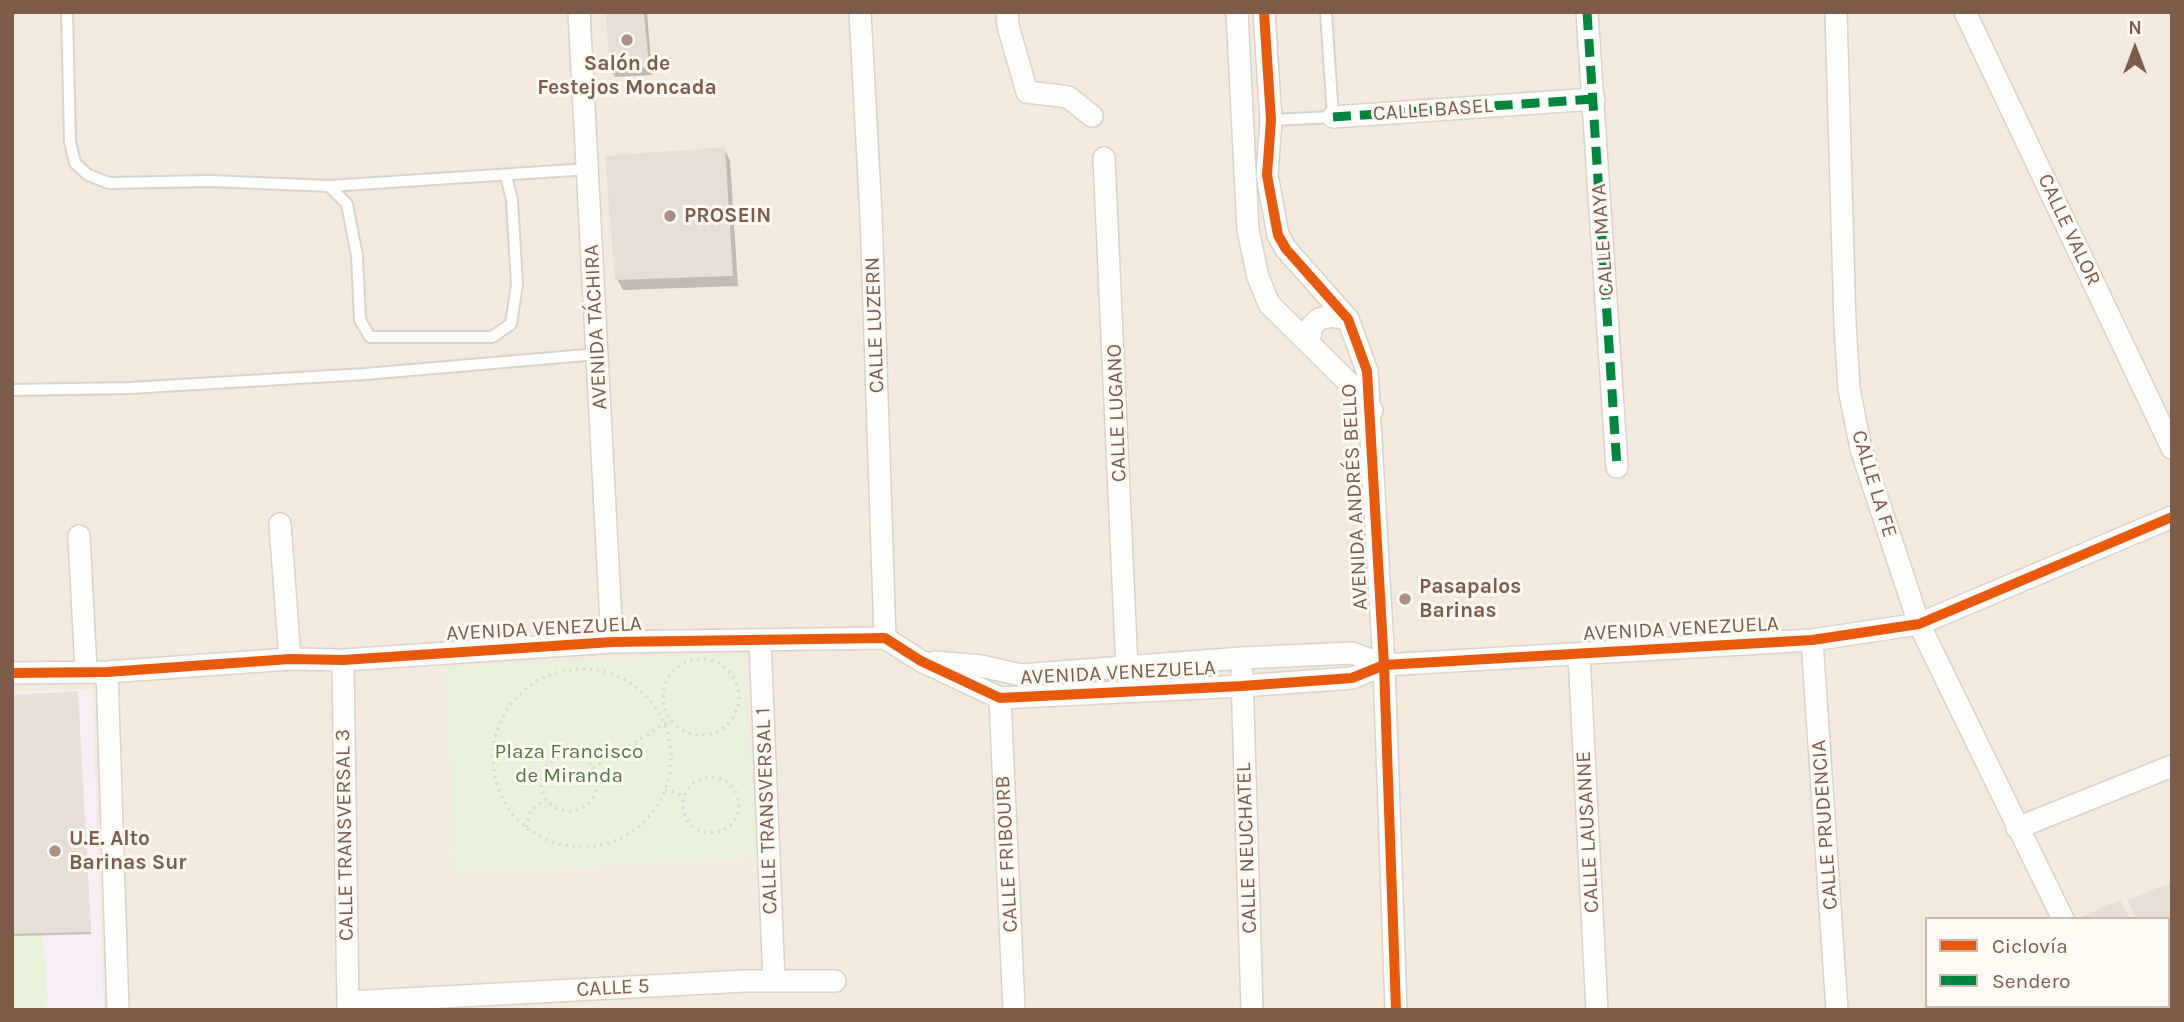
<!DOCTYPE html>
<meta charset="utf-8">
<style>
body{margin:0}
#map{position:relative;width:2184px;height:1022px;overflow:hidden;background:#faf6ee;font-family:Karla,sans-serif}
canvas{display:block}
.frame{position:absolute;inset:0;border:14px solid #7d5c4a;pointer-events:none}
.legend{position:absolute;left:1925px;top:917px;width:245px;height:91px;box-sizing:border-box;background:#fffaf3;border:2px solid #cbbbaf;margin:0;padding:9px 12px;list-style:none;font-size:21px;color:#7d5c4a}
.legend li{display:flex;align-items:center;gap:14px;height:35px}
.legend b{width:35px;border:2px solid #cbbbaf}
.north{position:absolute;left:2100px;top:14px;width:70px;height:70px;-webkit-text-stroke:5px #fffaf3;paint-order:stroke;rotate:0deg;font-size:19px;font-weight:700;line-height:28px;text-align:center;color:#7d5c4a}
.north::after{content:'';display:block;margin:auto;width:24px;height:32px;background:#7d5c4a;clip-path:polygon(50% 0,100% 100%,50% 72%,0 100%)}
</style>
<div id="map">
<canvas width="2184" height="1022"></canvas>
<div class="frame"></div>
<ul class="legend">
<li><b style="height:9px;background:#e8590c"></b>Ciclovía</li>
<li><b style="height:9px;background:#00873e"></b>Sendero</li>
</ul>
<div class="north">N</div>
</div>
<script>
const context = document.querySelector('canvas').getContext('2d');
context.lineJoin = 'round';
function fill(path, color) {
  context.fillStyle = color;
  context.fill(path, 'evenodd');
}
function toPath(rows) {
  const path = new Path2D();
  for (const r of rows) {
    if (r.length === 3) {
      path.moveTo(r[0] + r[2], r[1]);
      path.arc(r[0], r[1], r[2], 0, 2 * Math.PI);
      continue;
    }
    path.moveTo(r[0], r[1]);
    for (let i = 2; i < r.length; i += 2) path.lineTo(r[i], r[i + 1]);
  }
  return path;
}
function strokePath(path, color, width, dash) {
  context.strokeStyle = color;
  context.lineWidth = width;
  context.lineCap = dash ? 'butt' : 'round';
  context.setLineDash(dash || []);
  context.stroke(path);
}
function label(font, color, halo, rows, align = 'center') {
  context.font = font + ' Karla,sans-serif';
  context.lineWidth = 6;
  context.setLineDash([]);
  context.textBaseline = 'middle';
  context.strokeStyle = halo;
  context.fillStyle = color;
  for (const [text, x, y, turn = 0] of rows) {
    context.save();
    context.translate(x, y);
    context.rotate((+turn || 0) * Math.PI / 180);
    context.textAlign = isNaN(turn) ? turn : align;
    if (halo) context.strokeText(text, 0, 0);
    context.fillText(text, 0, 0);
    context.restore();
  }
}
fill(toPath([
 [12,12,2172,12,2172,1010,12,1010],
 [1927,919,2168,919,2168,1006,1927,1006]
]), '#f3e9dc');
fill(toPath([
 [92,689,104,1010,12,1010,12,692]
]), '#f7edf5');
fill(toPath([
 [742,653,758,857,455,874,445,667],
 [43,933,48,1010,12,1010,12,934]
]), '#e7f2d8');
fill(toPath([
 [608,12,647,12,652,75,615,77,611,70],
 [724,149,730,160,738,286,623,290,617,279],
 [77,693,91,934,12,936,12,697]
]), '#0003');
fill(toPath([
 [606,12,644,12,649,67,609,70],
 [725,147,733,276,615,280,605,156],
 [78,691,91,932,12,934,12,695],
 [2172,882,2172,971,2168,972,2168,919,2136,919,2128,900],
 [2120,900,2130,919,2077,919]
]), '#e7ded5');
const lane = toPath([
 [67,12,70,142,75,163,88,175,109,183,210,181,329,186,589,169],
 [1271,120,1333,117,1326,12],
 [329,186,347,204,357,256,360,320,370,337,492,337,511,324,517,284,512,200,506,176],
 [12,390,130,388,365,374,598,354]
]);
const street = toPath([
 [579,12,612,642],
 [860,12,871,215,885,638],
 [1007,12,1008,26,1027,92,1068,97,1092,116],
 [1237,12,1248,230,1258,277,1269,304,1347,381,1372,410],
 [1264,12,1271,120,1267,175,1278,235,1286,249,1348,319,1367,371,1384,665,1396,1010],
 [1587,12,1617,467],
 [1836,12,1845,323,1849,389,1861,449,1919,624,2063,919],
 [1965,12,2172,448],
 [1333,117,1594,99],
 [1104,158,1127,669],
 [1309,342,1312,326,1319,319,1331,316,1348,319],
 [280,524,290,659],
 [79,536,86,671],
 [1812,640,1837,1010],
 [760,641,774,981],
 [1579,654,1597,1010],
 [343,660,348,1010],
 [935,662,981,666,1021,675,1242,658,1352,653,1384,665],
 [107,672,118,1010],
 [12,673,107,672,290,659,343,660,612,642,885,638,921,661,1000,698,1242,686,1352,678,1384,665,1812,640,1919,624,2172,517],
 [1242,674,1252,1010],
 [1000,698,1014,1010],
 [2017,828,2172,766],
 [2168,989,2172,987],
 [348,1002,745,981,835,981],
 [2120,1010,2128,1006]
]);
strokePath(lane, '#d9d2cb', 14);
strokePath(street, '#d9d2cb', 24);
strokePath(toPath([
 [701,697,38],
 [582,758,89],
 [569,783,28],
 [593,768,671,720],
 [711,805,28],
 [665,790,685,796],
 [526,827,531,810,546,799]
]), '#dfd6d1', 3.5, [2, 5]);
strokePath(lane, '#fefefc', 10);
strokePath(street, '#fefefc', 21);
strokePath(toPath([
 [1587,12,1617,467],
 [1333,117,1594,99]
]), '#00873e', 9, [18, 9]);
strokePath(toPath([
 [1264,12,1271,120,1267,175,1278,235,1286,249,1348,319,1367,371,1384,665,1396,1010],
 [12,673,107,672,290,659,343,660,612,642,885,638,921,661,1000,698,1242,686,1352,678,1384,665,1812,640,1919,624,2172,517]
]), '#e8590c', 10);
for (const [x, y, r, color] of [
 [627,40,7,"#a99283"],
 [670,216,7,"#a99283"],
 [1405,599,7,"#a99283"],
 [55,851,7,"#a99283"]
]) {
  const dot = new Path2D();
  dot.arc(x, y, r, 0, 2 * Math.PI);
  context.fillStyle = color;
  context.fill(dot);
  strokePath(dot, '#fffaf3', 2.5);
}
label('bold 21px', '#7d5c4a', '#fffaf3', [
 ["Salón de",627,64,"center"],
 ["Festejos Moncada",627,88,"center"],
 ["PROSEIN",684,216],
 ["Pasapalos",1419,587],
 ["Barinas",1419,611],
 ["U.E. Alto",69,839],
 ["Barinas Sur",69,863]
], 'left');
label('21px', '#7d5c4a', '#fffaf3', [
 ["CALLE BASEL",1433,110,-4],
 ["CALLE VALOR",2069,230,65],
 ["CALLE MAYA",1603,240,-94],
 ["CALLE LUZERN",875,325,-92],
 ["AVENIDA TÁCHIRA",596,327,-93],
 ["CALLE LUGANO",1117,413,-92],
 ["CALLE LA FE",1874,484,73],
 ["AVENIDA ANDRÉS BELLO",1355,497,-93],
 ["AVENIDA VENEZUELA",544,629,-3],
 ["AVENIDA VENEZUELA",1681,629,-3],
 ["AVENIDA VENEZUELA",1118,673,-3],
 ["CALLE TRANSVERSAL 1",767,811,-92],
 ["CALLE PRUDENCIA",1825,825,-94],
 ["CALLE LAUSANNE",1588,832,-93],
 ["CALLE TRANSVERSAL 3",345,835,-91],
 ["CALLE NEUCHATEL",1247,848,-92],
 ["CALLE FRIBOURB",1007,854,-93],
 ["CALLE 5",613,988,-3]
]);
label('21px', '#507d3d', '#fffaf3', [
 ["Plaza Francisco",569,752],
 ["de Miranda",569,776]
]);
</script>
